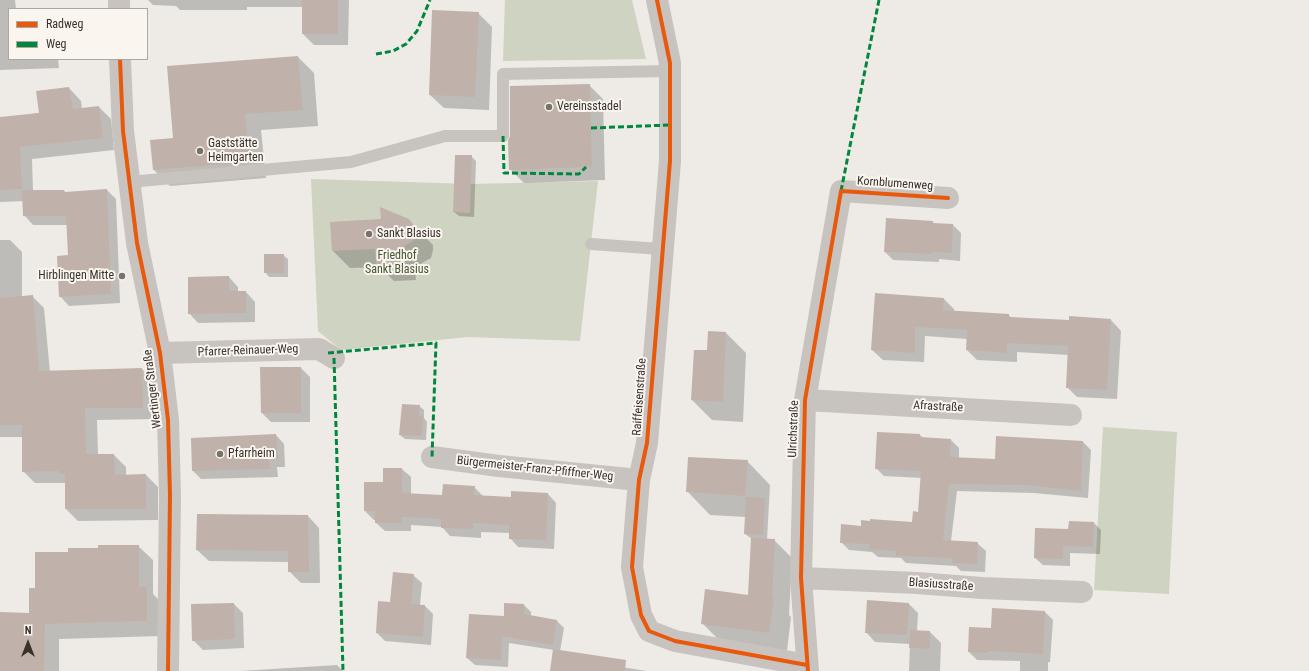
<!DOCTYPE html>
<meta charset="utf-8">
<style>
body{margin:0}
#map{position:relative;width:1309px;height:671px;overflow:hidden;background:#eeebe6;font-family:"Roboto Condensed",sans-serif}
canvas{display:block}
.legend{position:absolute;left:8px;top:8px;width:140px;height:52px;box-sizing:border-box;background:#faf5ef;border:1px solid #ada7a1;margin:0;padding:5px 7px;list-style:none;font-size:12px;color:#39312c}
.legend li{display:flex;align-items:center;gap:8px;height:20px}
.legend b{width:20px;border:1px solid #ada7a1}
.north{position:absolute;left:8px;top:623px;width:40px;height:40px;-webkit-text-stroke:3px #faf5ef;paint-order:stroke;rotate:0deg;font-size:11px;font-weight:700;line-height:16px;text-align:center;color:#39312c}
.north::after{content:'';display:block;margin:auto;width:14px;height:18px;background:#39312c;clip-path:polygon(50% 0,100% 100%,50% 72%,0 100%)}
</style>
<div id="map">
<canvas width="1309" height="671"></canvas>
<ul class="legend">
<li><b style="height:5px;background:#e8590c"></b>Radweg</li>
<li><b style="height:5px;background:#00873e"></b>Weg</li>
</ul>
<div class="north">N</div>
</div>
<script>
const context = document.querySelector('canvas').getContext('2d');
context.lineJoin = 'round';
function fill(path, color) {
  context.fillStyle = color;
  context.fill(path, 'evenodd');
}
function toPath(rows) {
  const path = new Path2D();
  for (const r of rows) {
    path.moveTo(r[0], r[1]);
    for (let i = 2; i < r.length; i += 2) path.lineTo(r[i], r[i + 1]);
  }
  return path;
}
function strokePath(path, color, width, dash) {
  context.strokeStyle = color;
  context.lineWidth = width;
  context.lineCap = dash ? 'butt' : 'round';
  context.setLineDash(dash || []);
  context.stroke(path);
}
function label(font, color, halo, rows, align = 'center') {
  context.font = font + ' "Roboto Condensed",sans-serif';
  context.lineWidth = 4;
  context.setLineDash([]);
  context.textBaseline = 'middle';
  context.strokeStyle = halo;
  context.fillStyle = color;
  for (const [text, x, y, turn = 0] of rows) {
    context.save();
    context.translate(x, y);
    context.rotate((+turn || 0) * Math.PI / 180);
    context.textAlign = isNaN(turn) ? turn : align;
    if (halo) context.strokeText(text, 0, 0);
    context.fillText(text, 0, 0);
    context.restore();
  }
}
fill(toPath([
 [505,0,632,0,646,59,503,61],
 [311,179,471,184,598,181,580,341,468,337,341,350,318,331],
 [1103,427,1177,432,1169,594,1094,590]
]), '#cfd3c1');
fill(toPath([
 [0,0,15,0,16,9,9,9,9,59,61,59,58,59,59,68,0,70],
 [148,0,349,0,348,45,314,45,303,34,303,7,247,7,247,10,180,10,176,6,153,5],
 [478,13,492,27,489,110,444,108,430,95],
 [298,57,314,73,318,126,261,130,266,178,170,186,154,170],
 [589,85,603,99,605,180,524,183,510,169],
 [69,88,81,101,82,109,99,107,111,119,114,150,32,159,33,191,64,191,66,193,107,190,116,199,120,303,69,306,60,296,69,256,68,225,33,225,24,215,24,201,0,202,0,118,40,113],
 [471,156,476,161,474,217,459,216,454,212],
 [408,220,433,245,433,250,431,258,415,267,416,280,394,281,380,267,350,268,333,251],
 [932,222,935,224,953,225,961,233,960,261,939,259,939,262,893,260,885,252],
 [0,240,10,240,22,252,22,297,32,296,44,308,50,372,142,369,154,381,155,419,97,420,98,455,114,455,126,467,126,475,146,475,158,487,158,520,78,521,66,509,66,483,35,483,23,471,23,437,0,437],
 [283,255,288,259,288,277,269,277,265,272],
 [229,277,238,287,238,292,246,292,255,302,255,322,198,323,189,313],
 [944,299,954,309,954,312,1008,315,1012,318,1070,321,1111,320,1121,331,1117,399,1077,397,1067,387,1069,355,1017,352,1017,362,977,360,967,350,967,339,925,336,924,362,883,360,872,350],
 [726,333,746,353,743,422,712,420,692,400,695,351,708,351],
 [301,368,310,377,310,422,271,422,262,413],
 [419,406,424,410,424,418,427,422,426,440,405,439,400,435],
 [276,435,284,444,285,467,277,467,278,477,201,479,193,471],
 [920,435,924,439,951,440,959,448,959,458,996,460,1083,442,1091,450,1088,498,1034,493,957,491,951,541,977,543,986,551,985,572,961,571,956,566,906,563,901,558,878,557,872,552,849,550,841,542,862,527,913,523,919,513,922,478,884,476,876,468],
 [747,461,770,485,767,540,774,540,792,558,789,615,791,617,787,651,720,641,702,623,749,596,752,539,745,534,746,517,710,515,687,491],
 [384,469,402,469,411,477,411,495,443,496,474,487,483,496,512,498,548,494,556,503,554,549,518,547,510,538,510,533,481,532,481,538,450,536,442,527,411,525,411,531,385,531,376,523,376,520,374,520,365,511,384,483],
 [308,516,319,528,320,583,301,583,289,571,289,562,209,561,197,550],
 [1094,523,1101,530,1100,554,1070,553,1070,566,1043,565,1035,558,1069,530],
 [138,546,153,560,153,594,161,602,161,636,59,639,59,671,0,671,0,613,30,614,36,589,69,553],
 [413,575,422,583,420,605,425,606,433,614,431,645,385,641,377,633],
 [234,604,243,613,244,648,203,650,193,640,192,605],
 [909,604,918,613,917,631,930,632,941,643,940,671,909,671,910,644,875,642,866,632],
 [524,605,531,612,531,616,557,621,564,628,560,651,608,665,647,671,551,671,554,650,509,643,508,667,475,665,467,658,505,617],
 [1045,612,1053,620,1050,662,1048,662,1048,671,1020,671,1020,661,977,660,969,652,992,629],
 [337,665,343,671,240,671]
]), '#0003');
fill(toPath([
 [302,0,338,0,338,34,302,34],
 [432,10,479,12,475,97,429,95],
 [298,56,303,110,245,114,250,162,153,170,150,140,173,138,167,66],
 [590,84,592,167,509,170,508,141,510,136,510,86],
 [69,87,73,109,99,106,103,138,20,147,22,189,0,190,0,117,39,113,36,91],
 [455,155,472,155,470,213,453,212],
 [107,189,111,294,59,297,57,256,68,255,66,216,23,216,22,190,64,190,65,192],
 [380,207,409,219,415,227,416,231,413,241,398,250,399,263,376,264,375,249,332,251,330,222,381,219],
 [886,218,933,221,933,223,953,224,952,253,931,252,931,254,884,252],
 [264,254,284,254,284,273,264,273],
 [229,276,229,291,246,291,246,313,188,314,188,277],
 [875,293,944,298,943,310,1009,314,1009,317,1069,320,1069,316,1111,319,1107,390,1066,388,1068,346,1007,343,1007,353,966,350,967,330,915,327,915,353,871,350],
 [33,295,39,371,142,368,143,408,85,408,86,454,114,454,115,475,146,474,146,509,65,509,65,474,59,474,59,471,22,472,22,425,0,425,0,298],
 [708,331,726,332,723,402,691,400,694,350,707,350],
 [260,367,301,367,301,413,261,413],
 [402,404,420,405,419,416,423,416,422,436,399,435],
 [877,432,920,434,920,437,951,439,950,457,995,459,996,436,1083,441,1081,491,1026,485,949,484,943,540,978,542,977,564,952,563,952,558,896,556,896,551,869,549,869,544,840,543,841,524,861,526,861,520,870,521,870,519,912,522,913,511,918,512,921,471,875,469],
 [276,434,278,459,269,459,270,469,192,471,191,438],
 [688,457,748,460,745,496,686,492],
 [383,468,402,468,402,493,442,495,443,484,475,486,474,495,511,497,511,491,548,493,546,540,509,539,509,525,473,523,473,529,441,528,441,519,402,517,402,523,375,523,375,511,364,511,364,482,383,482],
 [746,497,765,498,763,535,744,534],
 [197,514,308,515,309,572,288,572,288,551,196,550],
 [1069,521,1094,522,1093,547,1063,546,1063,559,1034,558,1035,528,1068,529],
 [751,538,775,539,772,598,774,598,769,633,701,624,705,589,748,595],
 [98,545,139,545,139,587,147,587,147,621,45,624,44,671,0,671,0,612,29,613,29,588,35,588,35,552,68,552,68,548,98,548],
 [393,572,414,574,411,604,425,605,423,637,376,633,378,601,390,602],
 [867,600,909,603,907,635,865,633],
 [234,603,235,639,192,641,191,604],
 [504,603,524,604,524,614,557,620,553,645,502,636,501,660,466,658,469,614,504,616],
 [992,608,1045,611,1043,654,988,651,988,653,968,652,969,627,991,628],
 [910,630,930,631,930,649,909,648],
 [553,649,626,660,625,671,550,671]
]), '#c0b1aa');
strokePath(toPath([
 [129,182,351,162,445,136,503,136,503,74,670,71],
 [591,244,661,249]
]), '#c8c3bf', 12);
strokePath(toPath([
 [119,0,119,9],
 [657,0,670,63,670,161,647,443,639,480,632,567,641,615,649,631,675,641,807,665],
 [120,59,123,131,137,243,160,353,168,420,170,495,168,671],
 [160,353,319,349,334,358],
 [805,400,1071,415],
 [432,457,499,466,639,480],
 [801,578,917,583,982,588,1082,592],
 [808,671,801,578,805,400,841,191,948,198]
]), '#c8c3bf', 22);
strokePath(toPath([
 [376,54,393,51,406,44,417,31,430,0],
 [591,128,670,125],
 [503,136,504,173,579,174,586,167],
 [841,191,879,0],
 [328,353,436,343,432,457],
 [334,358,343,671]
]), '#00873e', 3, [6, 3]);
strokePath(toPath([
 [657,0,670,63,670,161,647,443,639,480,632,567,641,615,649,631,675,641,807,665],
 [120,59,123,131,137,243,160,353,168,420,170,495,168,671],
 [808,671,801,578,805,400,841,191,948,198]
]), '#e8590c', 4);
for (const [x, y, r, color] of [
 [549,107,4,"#78726d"],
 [200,151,4,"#78726d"],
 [369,234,4,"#78726d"],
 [122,276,4,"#78726d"],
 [220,454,4,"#78726d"]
]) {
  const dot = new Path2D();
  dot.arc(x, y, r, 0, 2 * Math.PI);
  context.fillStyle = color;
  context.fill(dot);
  strokePath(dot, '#faf5ef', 1.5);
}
label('12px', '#39312c', '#faf5ef', [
 ["Vereinsstadel",557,107],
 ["Gaststätte",208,144],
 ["Heimgarten",208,158],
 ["Sankt Blasius",377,234],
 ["Hirblingen Mitte",114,276,"right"],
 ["Pfarrheim",228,454]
], 'left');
label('12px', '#39312c', '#faf5ef', [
 ["Kornblumenweg",895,184,4],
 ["Pfarrer-Reinauer-Weg",248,351,-2],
 ["Wertinger Straße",153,389,-97],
 ["Raiffeisenstraße",640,397,-86],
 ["Afrastraße",938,407,3],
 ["Ulrichstraße",794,429,-88],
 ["Bürgermeister-Franz-Pfiffner-Weg",535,469,6],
 ["Blasiusstraße",941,585,4]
]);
label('12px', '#475532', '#faf5ef', [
 ["Friedhof",397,256],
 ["Sankt Blasius",397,270]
]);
</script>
